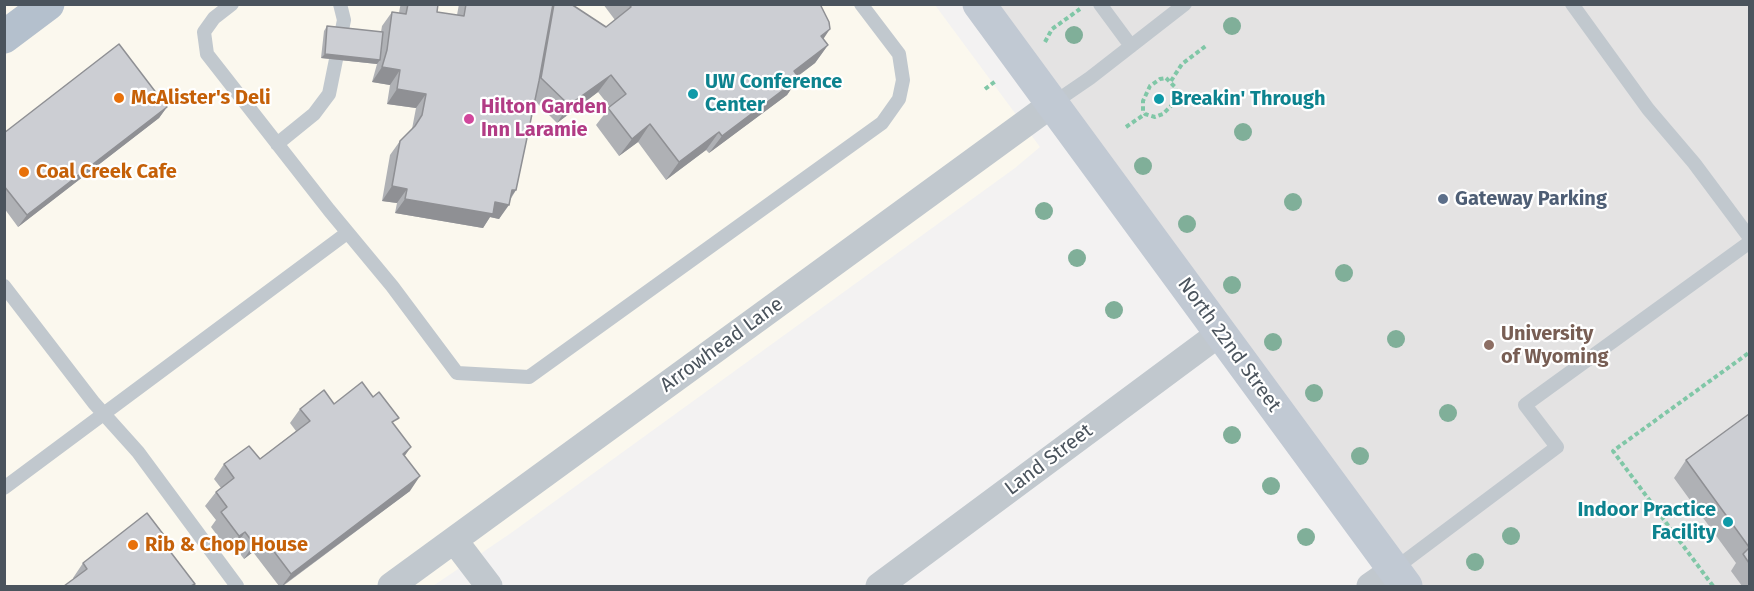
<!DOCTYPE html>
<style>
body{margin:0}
#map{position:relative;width:1754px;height:591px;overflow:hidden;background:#f3f2f2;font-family:"Fira Sans",sans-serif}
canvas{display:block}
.frame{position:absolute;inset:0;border:6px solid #4b545d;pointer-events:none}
</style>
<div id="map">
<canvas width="1754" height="591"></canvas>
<div class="frame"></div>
</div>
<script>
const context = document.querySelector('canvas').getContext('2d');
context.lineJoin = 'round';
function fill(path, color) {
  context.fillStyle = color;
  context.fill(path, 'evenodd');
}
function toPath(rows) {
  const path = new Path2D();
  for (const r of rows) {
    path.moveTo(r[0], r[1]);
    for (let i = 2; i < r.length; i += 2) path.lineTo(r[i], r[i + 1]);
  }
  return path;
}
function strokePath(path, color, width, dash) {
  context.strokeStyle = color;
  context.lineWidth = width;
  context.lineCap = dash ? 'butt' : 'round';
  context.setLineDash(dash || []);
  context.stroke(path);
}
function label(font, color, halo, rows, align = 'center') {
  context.font = font + ' "Fira Sans",sans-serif';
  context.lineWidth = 4.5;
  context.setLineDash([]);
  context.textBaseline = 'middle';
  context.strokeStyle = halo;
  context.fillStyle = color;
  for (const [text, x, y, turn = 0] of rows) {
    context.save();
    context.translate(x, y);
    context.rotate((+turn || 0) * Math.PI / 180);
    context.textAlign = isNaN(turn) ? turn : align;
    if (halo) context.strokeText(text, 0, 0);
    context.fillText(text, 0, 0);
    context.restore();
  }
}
fill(toPath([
 [4,5,935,5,1040,147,1015,168,511,533,433,586,5,586]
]), '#fbf8ee');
fill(toPath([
 [979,5,1749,5,1749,586,1406,586]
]), '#e4e3e3');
strokePath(toPath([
 [1045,42,1052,29,1080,9],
 [1166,78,1176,88,1176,95,1172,105,1163,114,1155,117,1145,114,1143,111,1143,101,1150,86,1160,79,1166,78],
 [1171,81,1182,64,1207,45],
 [985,89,997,80],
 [1126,127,1145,114],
 [1713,586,1613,451,1750,352]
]), '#80c7a7', 4, [4.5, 3]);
strokePath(toPath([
 [232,4,214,18,204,32,207,54,329,210,392,286,457,373,529,377,882,123,899,99,903,80,899,54,861,4],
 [1100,4,1131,46],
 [1572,4,1648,109,1694,163,1750,238],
 [1052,104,1090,78,1185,4],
 [277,144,314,114,329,94,344,20,340,4],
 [4,286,94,403,138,452,237,586],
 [4,488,347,233],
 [1393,570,1557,447,1525,405,1750,242]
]), '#c1c8ce', 14);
strokePath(toPath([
 [454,540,489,586],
 [391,586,1052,104],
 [879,586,1220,333],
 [1370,586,1393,570]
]), '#c1c8ce', 27);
strokePath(toPath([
 [979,4,1406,586]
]), '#c1c9d3', 33);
strokePath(toPath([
 [4,37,48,4]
]), '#b4c0cd', 33);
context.fillStyle = '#80af99';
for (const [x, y] of [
 [1232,26],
 [1074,35],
 [1243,132],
 [1143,166],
 [1293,202],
 [1044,211],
 [1187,224],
 [1077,258],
 [1344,273],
 [1232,285],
 [1114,310],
 [1396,339],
 [1273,342],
 [1314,393],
 [1448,413],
 [1232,435],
 [1360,456],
 [1271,486],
 [1511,536],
 [1306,537],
 [1475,562]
]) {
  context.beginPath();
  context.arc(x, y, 9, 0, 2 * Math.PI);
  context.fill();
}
fill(toPath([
 [401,4,438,4,437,12,457,15,459,4,571,4,606,27,615,20,603,4,820,4,823,40,828,45,815,63,798,76,787,95,709,153,706,150,666,180,638,142,619,156,596,125,610,107,598,92,557,123,535,101,516,190,499,219,490,217,483,228,395,213,397,203,382,201,390,155,400,141,412,129,416,108,387,104,390,85,372,82,377,64,321,58,324,31,327,26,381,32,382,26,392,12,399,13,400,7],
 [167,107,159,118,18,227,4,208,4,133],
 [334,404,394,425,405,456,410,491,283,586,279,586,253,552,244,559,235,547,229,551,211,527,216,520,205,506,216,492,221,488,214,479,224,464,260,459,296,431,290,423,300,409],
 [1749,414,1749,586,1742,586,1731,571,1736,563,1674,478,1686,460],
 [173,547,170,552,74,579,73,578,83,563]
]), '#afb1b5');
fill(toPath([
 [830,29,818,47,821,36],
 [828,45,815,63,782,88,794,71],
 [325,54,380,60,377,64,321,58],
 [382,67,400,70,390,85,372,82],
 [611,75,598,92,557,123,569,105],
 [799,78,787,95,709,153,722,136],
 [397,89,426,94,416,108,387,104],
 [167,107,159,118,18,227,27,215],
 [650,124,638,142,619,156,632,139],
 [719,132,706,150,666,180,679,162],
 [392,186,407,189,397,203,382,201],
 [512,190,516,190,506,204,509,205,499,219,490,217,483,228,395,213,405,199,495,202],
 [411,447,401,461,403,454],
 [420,476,410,491,282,586,291,574],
 [245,532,235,547,229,551,239,536],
 [263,537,253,552,244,559,254,544]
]), '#8f9094');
const building = toPath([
 [408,4,438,4,437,12,464,16,466,4,553,4,539,81,516,190,512,190,509,205,495,202,493,214,405,199,407,189,392,186,400,141,415,126,422,115,426,94,397,89,400,70,382,67,387,50,392,12,406,14,408,4],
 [554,4,571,4,606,27,631,7,629,4,820,4,829,22,830,29,821,36,828,45,794,71,799,78,722,136,719,132,679,162,650,124,632,139,608,108,626,94,611,75,569,105,541,78,554,4],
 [327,26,383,32,380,60,325,54,327,26],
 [119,44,167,107,27,215,4,186,4,133,119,44],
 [362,382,373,397,379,392,399,418,392,422,411,447,403,454,420,476,291,574,263,537,254,544,245,532,239,536,221,512,227,507,216,492,234,478,224,464,249,446,260,459,310,421,300,409,324,390,334,404,362,382],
 [1749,414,1749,547,1686,460,1749,414],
 [147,513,173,547,169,550,195,584,191,586,192,586,64,586,87,569,83,563,147,513],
 [1749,548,1749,563,1743,554,1749,548]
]);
fill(building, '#ccced3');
strokePath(building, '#8f9094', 1.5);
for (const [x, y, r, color] of [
 [693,94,6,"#0f9aa8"],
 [119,98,6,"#e8710a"],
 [1159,99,6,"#0f9aa8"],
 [469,119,6,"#d1479c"],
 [24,172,6,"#e8710a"],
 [1443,199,6,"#5c6f8a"],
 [1489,345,6,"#8d6e63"],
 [1728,522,6,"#0f9aa8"],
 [133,545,6,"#e8710a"]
]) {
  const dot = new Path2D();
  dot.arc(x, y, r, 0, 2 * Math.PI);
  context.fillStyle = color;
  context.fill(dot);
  strokePath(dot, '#fff', 2);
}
label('bold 20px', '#0d838f', '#fff', [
 ["UW Conference",705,82],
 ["Center",705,105],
 ["Breakin' Through",1171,99],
 ["Indoor Practice",1716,510,"right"],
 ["Facility",1716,533,"right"]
], 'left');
label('bold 20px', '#c56008', '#fff', [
 ["McAlister's Deli",131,98],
 ["Coal Creek Cafe",36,172],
 ["Rib & Chop House",145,545]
], 'left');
label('bold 20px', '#b23c85', '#fff', [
 ["Hilton Garden",481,107],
 ["Inn Laramie",481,130]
], 'left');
label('bold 20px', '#4e5e75', '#fff', [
 ["Gateway Parking",1455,199]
], 'left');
label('bold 20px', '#785e54', '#fff', [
 ["University",1501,334],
 ["of Wyoming",1501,357]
], 'left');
label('20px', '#4b545d', '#fff', [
 ["Arrowhead Lane",722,345,-36],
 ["North 22nd Street",1229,345,54],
 ["Land Street",1049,460,-37]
]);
</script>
